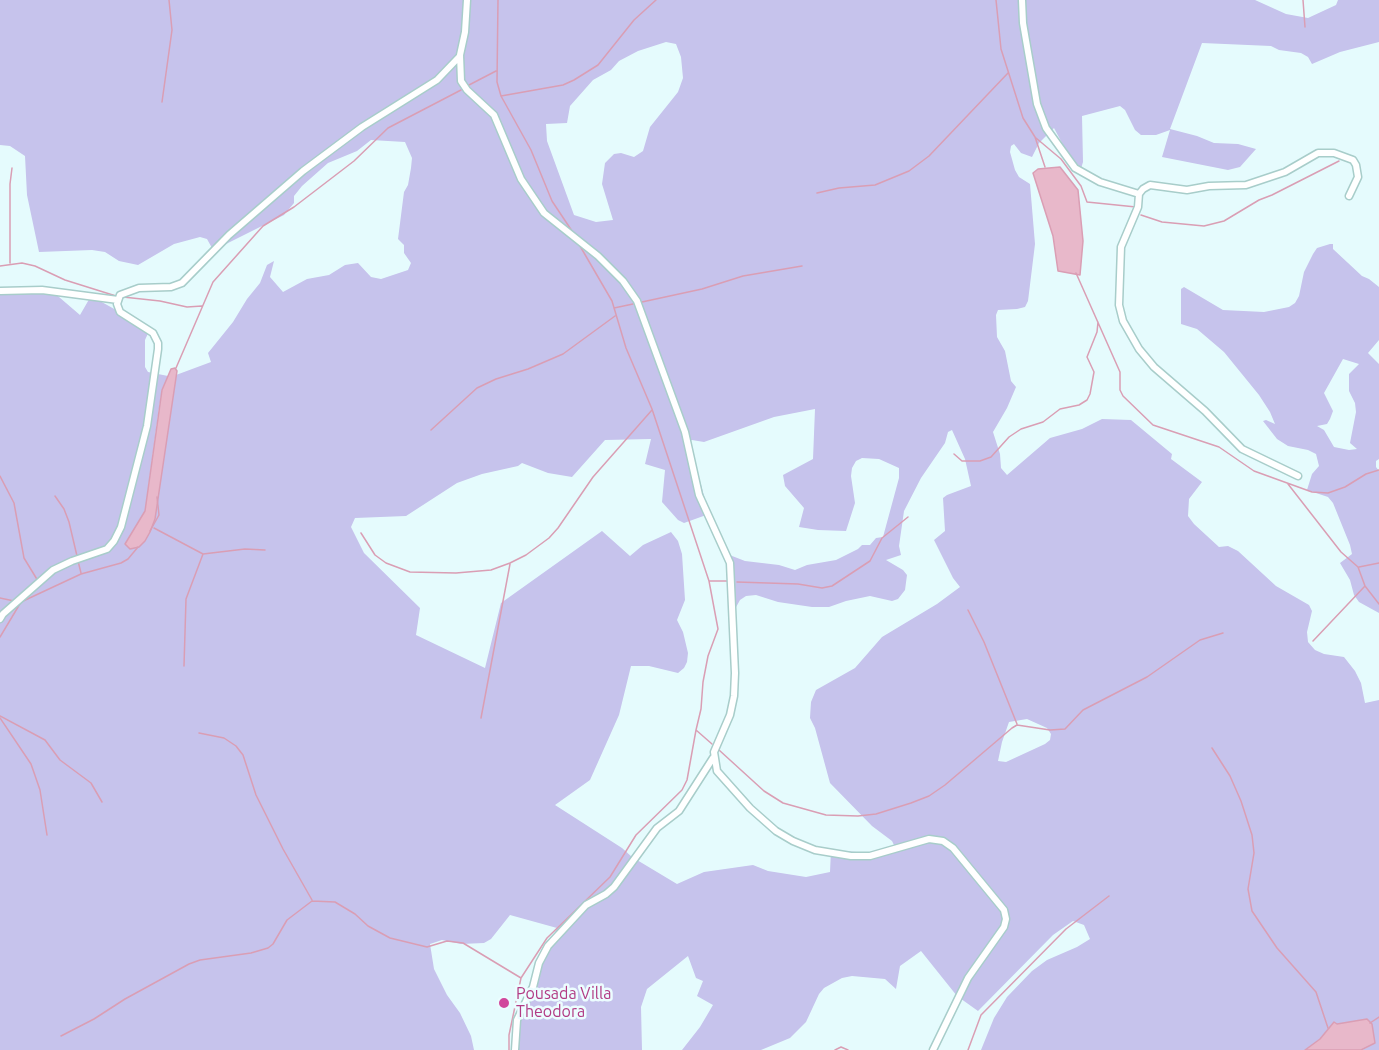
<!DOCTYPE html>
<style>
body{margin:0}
canvas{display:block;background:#e5fbfd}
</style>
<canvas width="1379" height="1050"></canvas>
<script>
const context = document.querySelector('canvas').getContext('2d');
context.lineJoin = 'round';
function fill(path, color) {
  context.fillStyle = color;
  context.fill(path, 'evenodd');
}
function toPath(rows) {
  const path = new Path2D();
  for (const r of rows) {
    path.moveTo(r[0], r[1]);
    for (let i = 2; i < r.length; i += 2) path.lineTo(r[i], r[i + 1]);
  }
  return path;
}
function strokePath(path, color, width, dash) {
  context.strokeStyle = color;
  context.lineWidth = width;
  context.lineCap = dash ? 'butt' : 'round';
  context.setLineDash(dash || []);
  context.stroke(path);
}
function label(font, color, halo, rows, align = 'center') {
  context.font = font + ' Ubuntu,sans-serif';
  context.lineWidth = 5;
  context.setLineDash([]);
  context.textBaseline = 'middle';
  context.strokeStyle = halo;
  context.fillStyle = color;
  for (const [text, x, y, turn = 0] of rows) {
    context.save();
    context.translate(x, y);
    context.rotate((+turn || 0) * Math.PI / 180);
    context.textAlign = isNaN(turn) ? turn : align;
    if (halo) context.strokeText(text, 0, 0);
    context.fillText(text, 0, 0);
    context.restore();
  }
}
fill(toPath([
 [0,0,1255,0,1286,14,1308,18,1336,5,1338,0,1379,0,1379,42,1340,52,1312,64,1308,57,1301,53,1279,50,1271,46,1202,43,1170,129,1197,136,1214,143,1238,144,1256,149,1240,167,1228,170,1162,157,1170,130,1156,135,1141,135,1135,130,1125,110,1120,106,1082,116,1083,162,1080,172,1071,160,1054,128,1039,143,1032,157,1021,153,1014,144,1011,146,1010,152,1015,170,1019,177,1030,184,1035,244,1028,301,1025,307,1017,309,998,310,996,315,997,337,1005,351,1011,381,1016,387,1007,408,993,432,1000,454,1001,468,1007,475,1050,438,1082,429,1102,419,1131,420,1172,454,1171,459,1202,482,1189,499,1188,516,1194,524,1219,547,1228,546,1238,551,1276,586,1309,605,1312,611,1307,632,1308,642,1315,650,1324,654,1344,657,1355,671,1361,683,1365,703,1379,700,1379,1050,1362,1050,1375,1043,1372,1024,1367,1019,1348,1023,1337,1024,1334,1022,1320,1039,1305,1050,981,1050,994,1018,1007,997,1032,971,1047,960,1077,947,1090,939,1084,925,1073,921,1053,935,978,1011,957,996,921,951,900,966,896,989,885,979,852,976,842,978,824,988,819,994,806,1022,790,1038,761,1050,682,1050,700,1027,713,1005,697,996,703,981,696,978,688,956,647,989,641,1007,642,1050,516,1050,518,1028,522,1012,536,988,542,964,557,928,510,915,491,939,484,943,461,944,442,940,430,944,434,969,447,995,460,1013,471,1036,474,1050,0,1050,0,291,4,293,24,294,42,287,52,291,80,315,91,296,150,329,145,340,145,367,148,372,168,376,162,390,159,408,145,511,139,522,139,547,176,375,211,362,208,353,233,322,247,299,260,283,267,265,274,261,270,277,283,292,307,279,329,275,345,265,358,263,371,277,381,279,408,270,411,263,404,253,404,245,398,239,404,192,408,185,411,168,412,158,405,142,371,140,357,151,328,163,302,186,294,196,294,203,284,215,220,247,212,248,207,239,200,237,174,244,138,265,119,261,105,252,92,250,39,252,27,195,25,156,10,146,0,145],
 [666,42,676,44,681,57,683,78,678,92,650,127,643,151,634,157,621,153,614,154,605,163,602,184,613,220,596,222,574,215,547,141,546,124,567,123,570,106,593,80,611,70,619,61,638,51],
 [815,409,813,459,783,475,785,486,804,508,799,527,818,530,846,531,855,503,851,476,852,468,856,461,862,458,879,459,899,468,899,478,883,537,876,538,870,545,862,545,858,549,836,560,807,565,795,570,779,565,745,561,727,554,735,609,740,600,746,596,756,595,778,602,812,607,829,607,846,601,870,596,892,601,898,599,905,590,907,575,903,570,886,560,901,555,899,546,904,511,921,478,945,443,948,432,952,430,965,459,971,486,947,495,943,498,945,531,934,540,953,578,960,587,937,604,882,637,855,668,816,690,811,702,810,718,815,728,830,783,872,826,892,841,895,847,869,853,831,850,830,872,806,877,768,871,753,865,704,872,677,884,632,857,622,848,555,805,590,780,619,715,631,666,649,666,678,673,684,668,687,662,688,653,683,632,677,620,685,600,682,554,678,541,671,532,643,545,630,556,602,531,501,603,485,668,416,635,420,608,364,553,351,527,355,518,406,516,457,483,482,474,518,466,522,463,548,473,572,477,605,440,651,439,645,464,665,470,662,502,678,520,684,523,709,514,689,441,692,440,704,442,774,417],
 [1027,719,1047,728,1051,734,1050,740,1045,744,1006,762,998,761,1002,742,1009,722],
 [1330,244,1333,244,1333,249,1362,276,1369,279,1379,287,1379,340,1368,353,1379,364,1379,459,1376,461,1376,467,1379,471,1379,613,1359,602,1354,595,1350,580,1340,563,1352,554,1350,545,1333,503,1328,497,1307,490,1312,474,1319,466,1316,454,1308,450,1288,446,1277,439,1263,421,1266,420,1275,424,1270,412,1259,395,1224,352,1197,329,1181,324,1181,289,1184,287,1223,310,1264,312,1289,307,1295,303,1299,296,1304,272,1313,254,1317,248],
 [1343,359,1359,364,1349,374,1349,391,1355,403,1356,412,1350,443,1357,449,1349,450,1334,447,1324,430,1317,426,1327,424,1330,419,1333,411,1324,393]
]), '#c6c3ec');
const water = toPath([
 [1060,167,1078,190,1083,241,1080,275,1058,271,1053,236,1033,173,1038,169,1060,167],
 [175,368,177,371,155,519,150,532,145,541,139,547,130,549,125,544,145,511,162,390,171,369,175,368],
 [1367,1019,1372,1024,1375,1043,1361,1050,1305,1050,1320,1039,1334,1022,1337,1024,1367,1019]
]);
fill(water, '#e8b8ca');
strokePath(water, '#da9eb4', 1.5);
strokePath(toPath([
 [498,0,497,82,501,96,531,150,552,201,572,231],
 [996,0,1001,49,1023,118,1035,137,1045,167],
 [1303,0,1305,27],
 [469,85,496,71],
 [501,96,563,85,574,80,598,65,634,20,656,0],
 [162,102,172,30,169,0],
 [1036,138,1061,159,1081,186,1087,202,1136,207],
 [817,193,839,188,875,185,909,171,929,156,1008,73],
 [1141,215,1162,222,1204,226,1224,221,1259,200,1272,195,1339,161],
 [10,263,10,184,12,168],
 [0,266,22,263,35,266,65,280,116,296],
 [1076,273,1120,372,1120,390,1123,396,1153,425,1219,447,1254,471,1312,492,1328,493,1345,487,1366,474,1379,470],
 [123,297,160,301,187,307,202,306],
 [642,302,702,289,743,276,802,266],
 [614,308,633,304],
 [176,368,213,282,263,226,294,207,354,161,388,128,461,90],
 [431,430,477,388,496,379,528,369,563,354,615,316],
 [954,454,962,461,980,461,991,457,1009,437,1021,429,1043,422,1060,409,1079,405,1087,400,1090,394,1094,372,1087,357,1097,332,1098,322],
 [0,476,14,503,24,558,38,581],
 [1288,484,1341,552,1358,567,1365,586,1379,604],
 [55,496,64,509,69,522,77,556],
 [154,528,203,554,245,549,265,550],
 [150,531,159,515,157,497],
 [361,533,375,555,386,563,410,572,456,573,491,570,510,563,526,555,549,538,558,528,593,477,652,410],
 [78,561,81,573],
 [1359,567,1379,563],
 [710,581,727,581],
 [737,582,798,584,822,588,832,586,870,561,882,538,908,517],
 [0,598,14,601],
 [968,610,984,642,1017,724],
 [0,637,21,602,81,574,121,563,128,559,138,547],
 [1313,641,1365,586],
 [184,666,186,599,203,554],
 [0,716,45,740,60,760,91,783,102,802],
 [0,718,31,764,40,790,47,835],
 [481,718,510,564],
 [696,730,712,744],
 [199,733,224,738,236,746,243,755,256,795,283,849,312,900],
 [1212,748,1230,776,1241,801,1252,835,1254,853,1248,889,1252,911,1277,948,1316,992,1328,1028],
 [719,750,764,791,783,803,826,815,858,816,876,814,911,803,929,796,945,785,1012,728,1017,725,1050,730,1065,729,1083,710,1147,677,1200,640,1223,633],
 [1370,1023,1379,1017],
 [61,1036,94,1019,125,999,189,964,200,960,251,953,268,948,273,944,287,920,312,901,335,902,355,914,368,926,390,938,427,947,447,941,463,943,521,978],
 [509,1050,509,1035,521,978,547,938,610,877,636,835,682,790,687,780,696,730,701,709,703,682,708,656,718,629,709,581,652,409,626,348,612,301,580,246],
 [835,1050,841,1047,848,1050],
 [968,1050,981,1015,1066,929,1109,896]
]), '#da9eb4', 1.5);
const minor = toPath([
 [467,0,465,32,460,55,461,81,467,90,494,115,521,179,544,213,598,256,623,281,637,301,685,432,699,495,730,563,735,673,734,696,730,715,714,752,717,771,750,808,776,831,793,841,815,850,851,856,870,856,929,839,943,841,953,848,1004,910,1006,919,1004,927,968,978,933,1050],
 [1022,0,1023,23,1037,104,1046,128,1075,168,1100,182,1139,194],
 [0,291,42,290,118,300],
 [1298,476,1242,449,1205,411,1154,367,1139,349,1123,321,1119,305,1121,247,1138,207,1139,194,1143,189,1150,185,1187,190,1209,186,1246,185,1285,172,1318,153,1334,153,1353,160,1356,165,1358,177,1349,196],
 [0,619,3,614,53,570,72,561,107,549,114,541,121,527,147,426,158,349,158,343,153,333,120,312,117,304,120,295,139,288,171,287,182,283,229,235,303,171,362,127,437,80,460,56],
 [515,1050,517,1020,533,987,539,963,548,946,586,905,606,894,614,887,657,828,679,811,713,758]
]);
strokePath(minor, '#a8cdca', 9);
strokePath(minor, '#fff', 6);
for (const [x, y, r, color] of [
 [504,1003,6,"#d1479c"]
]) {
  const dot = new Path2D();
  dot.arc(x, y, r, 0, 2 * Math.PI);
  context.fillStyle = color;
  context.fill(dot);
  strokePath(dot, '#ecfdff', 2);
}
label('16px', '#b23c85', '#ecfdff', [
 ["Pousada Villa",516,994],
 ["Theodora",516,1012]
], 'left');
</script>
